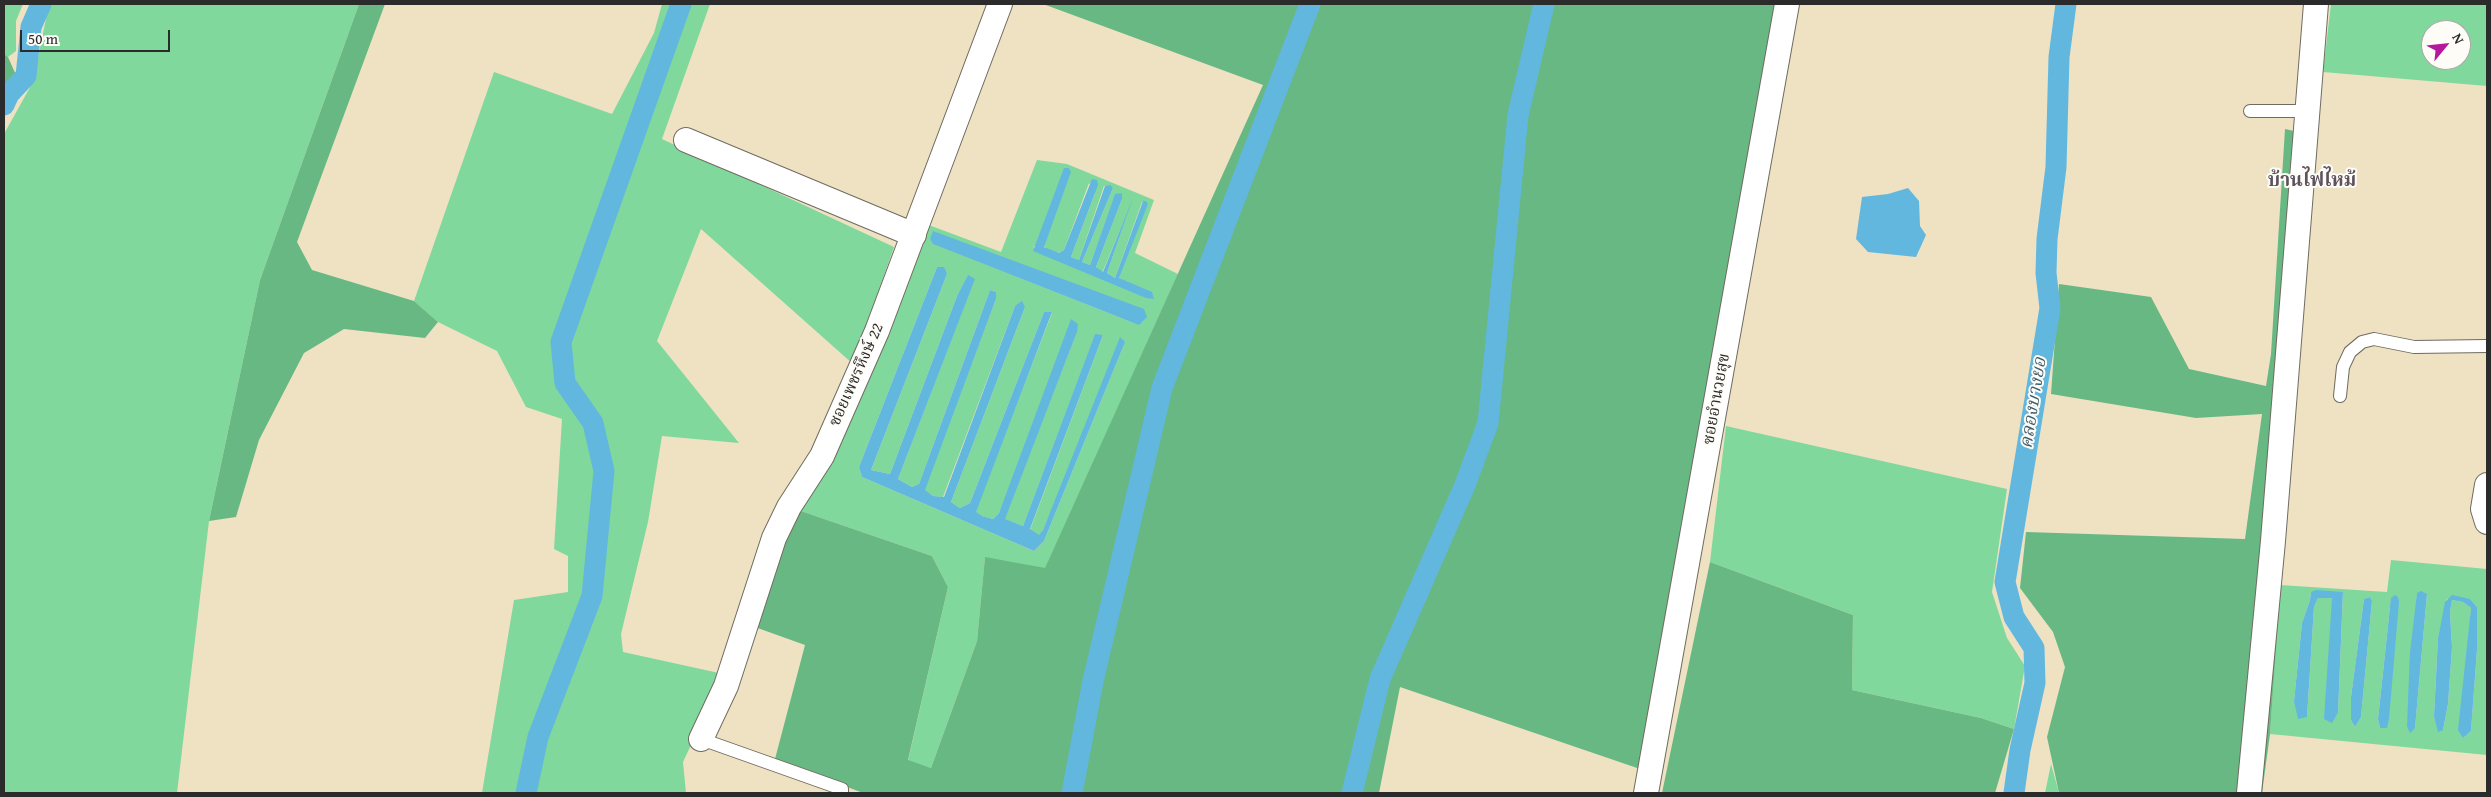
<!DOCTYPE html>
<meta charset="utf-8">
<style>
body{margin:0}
#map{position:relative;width:2491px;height:797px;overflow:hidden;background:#eee2c3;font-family:"Gentium Book Plus",serif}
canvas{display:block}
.frame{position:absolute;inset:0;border:5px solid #2b2b2b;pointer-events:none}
.north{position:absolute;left:2421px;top:20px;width:50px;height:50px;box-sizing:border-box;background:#fdfcf7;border:1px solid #a9a8a5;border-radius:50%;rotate:62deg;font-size:14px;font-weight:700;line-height:20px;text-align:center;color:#2b2b2b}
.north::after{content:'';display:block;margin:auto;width:18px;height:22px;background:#b5179e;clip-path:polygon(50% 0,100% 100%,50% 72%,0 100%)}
.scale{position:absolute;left:20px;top:30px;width:150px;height:22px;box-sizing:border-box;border:2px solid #2b2b2b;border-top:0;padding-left:6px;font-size:15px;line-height:18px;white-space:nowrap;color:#2b2b2b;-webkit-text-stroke:4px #fdfcf7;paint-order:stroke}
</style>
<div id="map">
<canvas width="2491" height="797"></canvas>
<div class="frame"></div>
<div class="north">N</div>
<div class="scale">50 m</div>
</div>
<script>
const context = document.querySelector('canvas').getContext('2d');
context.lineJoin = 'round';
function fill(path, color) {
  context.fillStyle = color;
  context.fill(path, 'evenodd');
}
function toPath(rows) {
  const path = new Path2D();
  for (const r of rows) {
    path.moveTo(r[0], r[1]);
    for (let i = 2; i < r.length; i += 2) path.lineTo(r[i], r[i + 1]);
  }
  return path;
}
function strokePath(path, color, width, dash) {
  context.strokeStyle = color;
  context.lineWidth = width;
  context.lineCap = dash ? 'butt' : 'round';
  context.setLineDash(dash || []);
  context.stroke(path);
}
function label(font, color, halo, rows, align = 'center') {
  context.font = font + ' "Gentium Book Plus","Noto Serif Thai",serif';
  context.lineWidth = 4;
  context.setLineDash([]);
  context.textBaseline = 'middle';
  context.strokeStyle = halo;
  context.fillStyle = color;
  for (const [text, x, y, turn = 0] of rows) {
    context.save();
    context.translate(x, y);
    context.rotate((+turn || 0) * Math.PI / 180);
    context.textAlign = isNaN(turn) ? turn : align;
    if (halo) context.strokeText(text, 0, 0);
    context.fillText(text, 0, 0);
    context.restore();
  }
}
fill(toPath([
 [4,4,23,4,16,21,16,51,8,57,4,54],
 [49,4,359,4,260,280,209,521,177,793,4,793,4,134,33,82],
 [662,4,710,4,662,139,894,247,853,364,701,229,657,341,739,443,662,436,648,522,621,634,623,652,719,673,705,715,683,762,686,793,482,793,514,600,568,592,568,556,554,549,562,419,526,407,497,351,438,322,414,301,494,72,612,114,654,33],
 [2331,4,2487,4,2487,86,2323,72],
 [2431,30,2461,30,2461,60,2431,60],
 [1037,160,1067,164,1154,200,1135,253,1178,274,1045,569,985,558,977,641,931,768,908,761,948,587,932,556,798,510,926,224,1001,252],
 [1089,183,1095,193,1071,257,1079,260,1104,186,1113,188,1082,262,1090,265,1115,195,1122,193,1122,199,1096,267,1102,273,1129,209,1107,273,1115,278,1142,202,1146,201,1120,274,1119,278,1125,282,1033,247,1044,241,1044,246,1048,250,1059,253,1064,250],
 [930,239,1139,325,934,244],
 [937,267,947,274,871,470,890,474,957,296,968,276,974,280,898,479,912,487,919,484,990,290,996,292,996,299,924,490,933,496,943,497,1015,306,1025,307,951,502,960,508,970,503,1044,312,1052,313,975,512,981,516,993,519,999,513,1077,332,1004,519,1023,526,1095,335,1103,335,1030,530,1039,536,1043,530,1125,342,1044,541,1034,551,862,477,859,467],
 [1726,426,2007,489,1992,592,2007,638,2025,666,2014,729,1981,718,1852,690,1853,615,1710,562],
 [2391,560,2487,569,2487,755,2270,734,2280,585,2387,592],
 [2311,592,2343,593,2338,713,2332,722,2333,598,2318,598,2314,607,2307,717,2294,701,2302,623,2310,600],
 [2417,593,2427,594,2415,728,2416,616],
 [2370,597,2372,601,2361,717,2355,727,2351,720,2351,697,2364,599],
 [2391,598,2380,728,2378,719],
 [2447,599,2470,599,2477,607,2477,650,2471,731,2463,738,2471,608,2463,602,2452,600,2450,612,2452,647,2448,704,2443,730,2434,716,2438,638],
 [2051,764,2059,793,2045,793]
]), '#81d89c');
fill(toPath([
 [359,4,385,4,297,242,312,270,414,301,438,322,425,338,344,329,304,353,259,440,236,517,209,521,260,280],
 [1043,4,1778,4,1643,770,1400,687,1379,793,863,793,775,759,805,645,752,626,798,510,932,556,948,587,908,760,931,768,977,641,985,557,1045,568,1263,85],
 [4,54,8,57,16,75,4,89],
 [2285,129,2312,135,2270,734,2262,793,2059,793,2047,737,2065,667,2053,632,2020,588,2026,532,2245,539,2262,414,2196,418,2051,394,2059,284,2151,297,2189,369,2266,386,2271,354],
 [1710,562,1853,615,1852,690,1981,718,2014,729,1995,793,1662,793]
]), '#68b884');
fill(toPath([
 [1064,168,1069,168,1071,172,1044,247,1059,253,1064,250,1092,179,1097,180,1098,185,1071,257,1079,260,1105,186,1110,185,1113,188,1082,262,1090,265,1115,194,1122,193,1122,199,1096,267,1103,272,1133,198,1107,273,1115,278,1143,201,1146,201,1148,204,1119,278,1152,292,1154,299,1146,298,1033,251],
 [1908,188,1919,201,1920,226,1926,235,1916,257,1868,252,1856,239,1862,197,1888,194],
 [933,231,1144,309,1147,317,1139,325,933,244,930,239],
 [937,267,944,267,947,274,871,470,890,474,957,296,968,275,975,279,898,479,912,487,919,484,990,290,996,292,996,299,925,490,933,496,944,497,1015,306,1022,301,1025,307,951,502,960,508,970,503,1044,312,1052,312,976,512,982,516,993,519,999,513,1071,319,1078,324,1077,332,1005,519,1023,526,1095,334,1103,335,1030,529,1039,535,1043,530,1120,337,1125,342,1044,541,1034,551,862,477,859,467],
 [2316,590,2343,592,2338,713,2332,723,2324,719,2332,598,2318,598,2314,607,2307,717,2298,719,2294,701,2302,623,2310,600,2311,592],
 [2421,591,2427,594,2415,728,2410,733,2407,726,2410,652,2417,593],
 [2395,595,2398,597,2399,602,2389,719,2387,728,2380,728,2378,719,2391,598],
 [2452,595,2470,599,2477,607,2477,650,2471,731,2463,738,2458,730,2471,608,2463,602,2452,600,2450,612,2452,647,2448,704,2443,730,2438,732,2434,716,2438,638,2445,602],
 [2370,597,2372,601,2361,717,2355,727,2351,720,2351,697,2364,599]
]), '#62b7df');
strokePath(toPath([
 [4,105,9,94,26,76,31,27,41,4],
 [526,793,538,737,592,596,604,471,593,423,565,383,561,342,681,4],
 [1072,793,1093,681,1162,388,1310,4],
 [1352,793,1380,679,1465,485,1488,423,1518,115,1544,4],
 [2014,793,2020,750,2035,683,2034,648,2014,617,2005,582,2050,308,2046,273,2047,239,2056,167,2059,57,2066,4]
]), '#62b7df', 21);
const lane = toPath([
 [2250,111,2307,111],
 [2340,396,2343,367,2350,352,2362,342,2374,339,2414,347,2487,346],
 [701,739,842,789,842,793]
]);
const street = toPath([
 [686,140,914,235],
 [2487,485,2483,509,2487,522],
 [701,739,726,686,774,538,789,507,822,456,877,331,1000,4],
 [1646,793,1787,4],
 [2249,793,2273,541,2316,4]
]);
strokePath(lane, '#6f6b60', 14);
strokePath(street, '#6f6b60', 26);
strokePath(lane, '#fff', 12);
strokePath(street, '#fff', 24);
label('16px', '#2b2b2b', '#fdfcf7', [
 ["ซอยเพชรหึงษ์ 22",857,375,-66],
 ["ซอยอำนวยสุข",1717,399,-80]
]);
label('italic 18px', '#3e5c6a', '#fdfcf7', [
 ["คลองบางยอ",2034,403,-81]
]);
label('bold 19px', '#5e525e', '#fdfcf7', [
 ["บ้านไฟไหม้",2312,181]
]);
</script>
